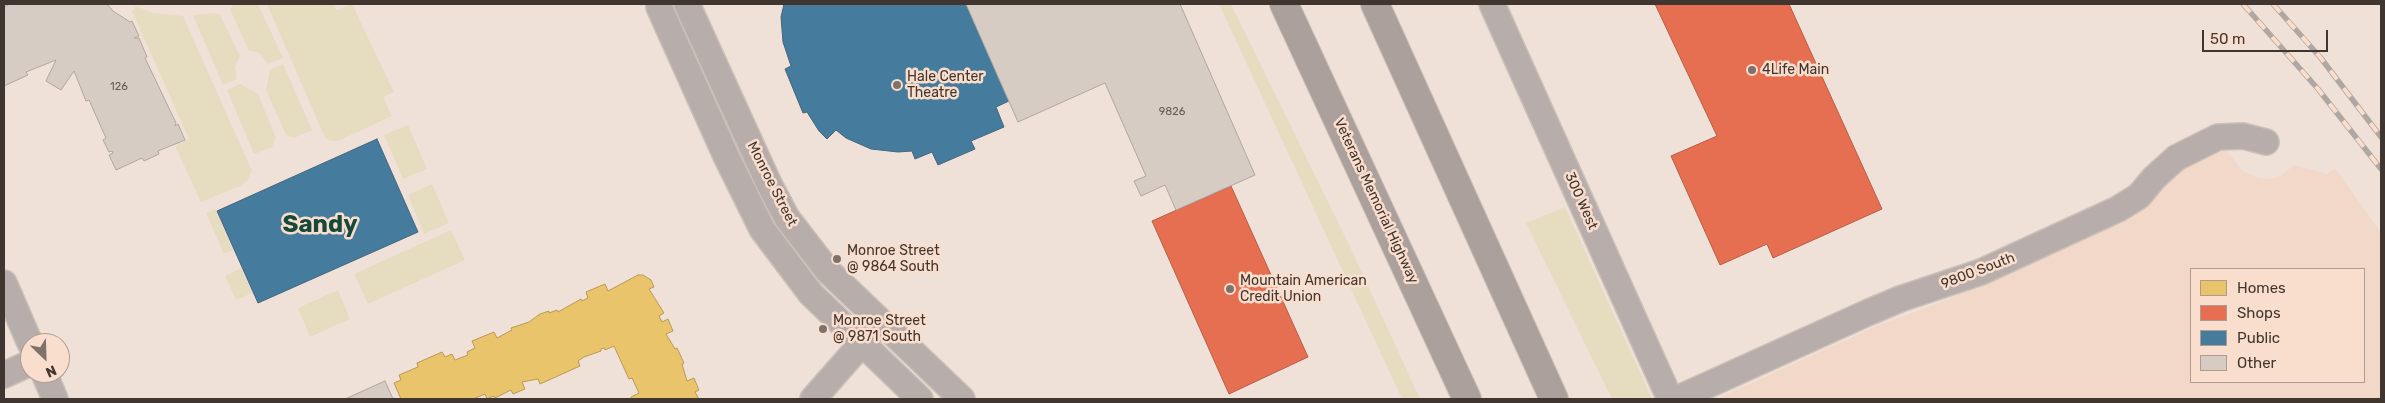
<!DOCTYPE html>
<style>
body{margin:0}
#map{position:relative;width:2385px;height:403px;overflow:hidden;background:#f0e1d8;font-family:Rubik,sans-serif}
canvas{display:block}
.frame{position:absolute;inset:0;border:5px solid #41362f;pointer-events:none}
.legend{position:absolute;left:2190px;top:268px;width:175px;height:115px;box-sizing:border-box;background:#fadecd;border:1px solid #b09b8e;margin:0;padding:6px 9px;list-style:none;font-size:15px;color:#41362f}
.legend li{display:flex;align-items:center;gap:10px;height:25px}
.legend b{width:25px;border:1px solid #b09b8e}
.north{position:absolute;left:20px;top:333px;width:50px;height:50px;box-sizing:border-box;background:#fadecd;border:1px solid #b09b8e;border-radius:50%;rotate:156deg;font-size:14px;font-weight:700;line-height:20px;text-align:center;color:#41362f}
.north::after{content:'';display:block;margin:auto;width:18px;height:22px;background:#7e726a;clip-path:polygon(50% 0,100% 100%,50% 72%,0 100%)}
.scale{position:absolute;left:2202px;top:30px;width:126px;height:22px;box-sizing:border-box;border:2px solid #41362f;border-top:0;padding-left:6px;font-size:15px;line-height:18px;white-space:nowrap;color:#41362f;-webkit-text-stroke:4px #fadecd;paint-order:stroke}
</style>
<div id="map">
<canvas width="2385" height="403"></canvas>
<div class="frame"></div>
<ul class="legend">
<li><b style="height:14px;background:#e9c46a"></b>Homes</li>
<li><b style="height:14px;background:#e76f51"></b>Shops</li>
<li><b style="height:14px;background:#457b9d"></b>Public</li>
<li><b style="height:14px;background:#d6ccc3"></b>Other</li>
</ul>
<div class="north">N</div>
<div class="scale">50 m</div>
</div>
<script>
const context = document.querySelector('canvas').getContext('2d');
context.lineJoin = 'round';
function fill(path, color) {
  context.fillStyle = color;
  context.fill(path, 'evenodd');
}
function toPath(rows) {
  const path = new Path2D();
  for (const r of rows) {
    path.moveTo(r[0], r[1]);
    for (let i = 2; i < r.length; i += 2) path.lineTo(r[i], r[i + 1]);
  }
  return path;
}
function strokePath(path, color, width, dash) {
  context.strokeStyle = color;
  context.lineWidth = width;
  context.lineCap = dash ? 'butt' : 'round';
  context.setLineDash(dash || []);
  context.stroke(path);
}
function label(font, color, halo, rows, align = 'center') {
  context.font = font + ' Rubik,sans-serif';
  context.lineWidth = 5;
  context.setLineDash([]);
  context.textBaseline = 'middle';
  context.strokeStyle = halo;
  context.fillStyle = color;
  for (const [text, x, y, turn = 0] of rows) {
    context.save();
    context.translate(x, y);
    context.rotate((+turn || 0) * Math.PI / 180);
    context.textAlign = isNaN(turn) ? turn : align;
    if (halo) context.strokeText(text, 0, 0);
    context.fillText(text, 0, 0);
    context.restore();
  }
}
fill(toPath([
 [2222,150,2227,151,2243,171,2258,178,2269,179,2280,176,2294,165,2327,174,2335,168,2381,233,2381,399,1716,399,1874,327,1946,300,2126,218,2155,197,2176,172,2215,151],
 [2191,269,2364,269,2364,382,2191,382]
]), '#f2d8c9');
fill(toPath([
 [234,4,258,4,283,58,268,64,258,52,249,51,230,9],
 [267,4,334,4,337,10,352,4,394,92,383,97,392,116,338,141,331,141,325,138],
 [1219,4,1231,4,1353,253,1420,399,1402,399],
 [136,6,153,13,183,16,252,171,247,181,240,186,201,202,175,146,189,139,132,11],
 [216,13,220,15,240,56,235,67,237,79,223,85,193,15],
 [283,64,312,130,294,138,286,135,266,90,270,70],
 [240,84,258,94,276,138,272,147,254,154,227,90],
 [408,125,427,169,403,179,384,135],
 [432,184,449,223,424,234,408,195],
 [1565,207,1652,399,1612,399,1526,223],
 [215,209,233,250,224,254,206,213],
 [451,230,465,260,368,304,354,274],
 [241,268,252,293,236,300,225,276],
 [338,290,350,319,310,337,298,308]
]), '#e6dcc0');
const homes = toPath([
 [638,275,643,275,651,280,654,287,649,289,664,313,659,316,662,322,668,319,673,331,666,334,675,349,677,348,684,363,682,364,687,381,694,378,699,390,695,392,699,399,631,399,631,397,639,393,632,378,629,379,614,346,605,350,604,348,601,349,601,351,584,357,578,361,580,366,540,384,538,379,522,382,525,389,513,394,511,390,495,398,494,396,487,399,485,394,473,399,401,399,394,383,401,380,399,375,418,367,417,363,442,352,445,357,452,354,455,360,468,355,467,352,475,348,472,341,494,332,497,338,512,330,511,328,529,322,540,314,549,311,549,313,557,310,558,312,581,299,582,301,588,298,586,292,605,284,608,291,638,275]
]);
fill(homes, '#e9c46a');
strokePath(homes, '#b79958', 1);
const shops = toPath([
 [1655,4,1789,4,1882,209,1773,258,1767,244,1720,265,1671,156,1717,136,1655,4],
 [1231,186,1308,357,1229,394,1152,221,1231,186]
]);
fill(shops, '#e76f51');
strokePath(shops, '#b55e47', 1);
const public = toPath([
 [784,4,966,4,1009,101,996,107,1004,127,971,141,975,149,938,165,932,152,915,159,912,151,898,152,871,149,846,138,836,130,827,139,819,131,807,112,803,113,785,69,791,66,783,42,781,17,784,4],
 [377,139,418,232,258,303,217,211,377,139]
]);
fill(public, '#457b9d');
strokePath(public, '#44667c', 1);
const building = toPath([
 [10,4,107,4,113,11,130,22,132,21,139,36,134,38,139,38,147,57,145,58,176,123,175,126,178,124,185,140,158,151,159,154,144,161,142,158,116,170,109,155,113,153,112,151,109,152,103,140,106,138,89,100,86,101,74,71,61,90,46,81,56,60,26,72,28,75,4,86,4,7,10,4],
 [966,4,1180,4,1255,175,1176,210,1165,185,1141,196,1134,181,1146,176,1105,83,1018,122,966,4],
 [385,381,393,399,345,399,385,381]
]);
fill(building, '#d6ccc3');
strokePath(building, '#b0a69e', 1);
const minor = toPath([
 [660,4,659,7,726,156,762,229,811,294,920,399],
 [687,4,769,184,787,218,828,271,962,399],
 [1492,4,1670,399],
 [4,283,30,343],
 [44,373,55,399],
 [4,375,30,363],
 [813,399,872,332],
 [1677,399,1867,313,1900,299,1981,272,2118,209,2139,196,2154,178,2176,158,2218,137,2243,136,2266,142]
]);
const highway = toPath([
 [1284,4,1467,399],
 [1375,4,1554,399]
]);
strokePath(minor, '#cbc0b8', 28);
strokePath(highway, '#cbc0b8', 30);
strokePath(minor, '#b7adaa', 25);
strokePath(highway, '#aca09c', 28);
const rail = toPath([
 [2243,4,2318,89,2381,169],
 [2273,4,2320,57,2381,137]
]);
strokePath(rail, '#b1a7a2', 5.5);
strokePath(rail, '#fadecd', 4, [11]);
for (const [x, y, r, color] of [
 [1752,70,5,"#7e726a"],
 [897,85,5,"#7e726a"],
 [837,259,5,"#7e726a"],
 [1230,289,5,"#7e726a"],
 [823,329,5,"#7e726a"]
]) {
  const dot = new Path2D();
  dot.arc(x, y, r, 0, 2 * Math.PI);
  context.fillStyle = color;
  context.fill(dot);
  strokePath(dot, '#fadecd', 2);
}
label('11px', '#665c54', null, [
 ["126",119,87],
 ["9826",1172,112]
]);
label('14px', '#41362f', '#fadecd', [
 ["4Life Main",1762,70],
 ["Hale Center",907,77],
 ["Theatre",907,93],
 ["Monroe Street",847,251],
 ["@ 9864 South",847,267],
 ["Mountain American",1240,281],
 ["Credit Union",1240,297],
 ["Monroe Street",833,321],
 ["@ 9871 South",833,337]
], 'left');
label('14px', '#41362f', '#fadecd', [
 ["Monroe Street",772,184,63],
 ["Veterans Memorial Highway",1376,201,65],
 ["300 West",1581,201,66],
 ["9800 South",1978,271,-21]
]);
label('bold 24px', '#14493c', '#fadecd', [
 ["Sandy",320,225]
]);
</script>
